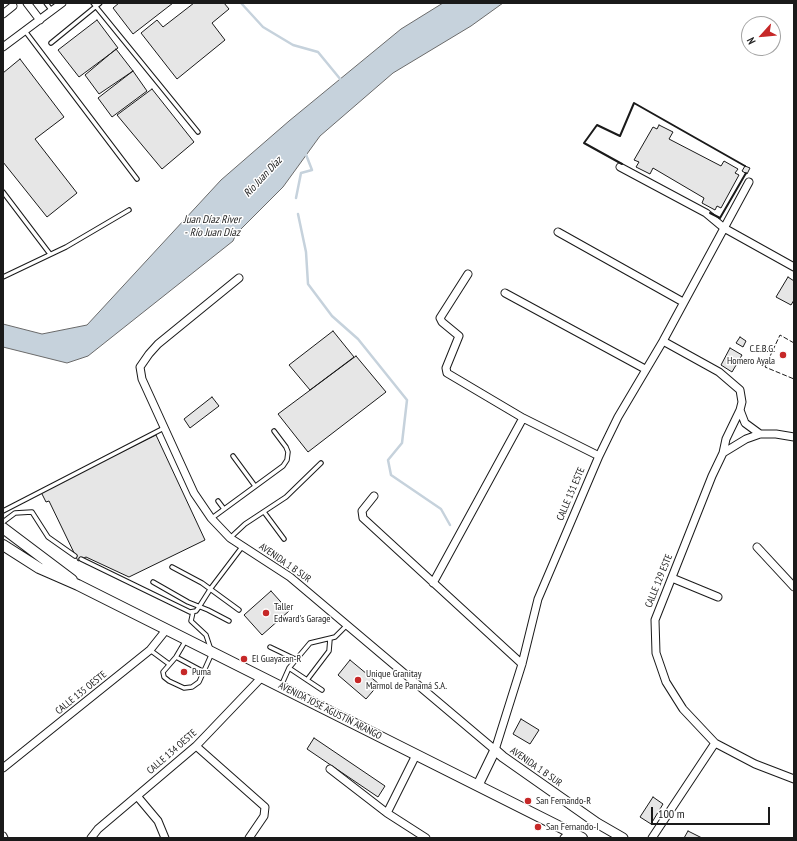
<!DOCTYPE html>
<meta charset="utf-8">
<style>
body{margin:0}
#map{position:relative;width:797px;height:841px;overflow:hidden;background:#fff;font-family:"PT Sans Narrow",sans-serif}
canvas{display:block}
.frame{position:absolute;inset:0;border:4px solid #1a1a1a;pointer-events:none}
.north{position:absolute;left:741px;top:16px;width:40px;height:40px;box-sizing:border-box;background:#fff;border:1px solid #a3a3a3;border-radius:50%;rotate:243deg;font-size:11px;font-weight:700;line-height:16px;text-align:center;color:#1a1a1a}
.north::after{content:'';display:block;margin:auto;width:14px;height:18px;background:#c62828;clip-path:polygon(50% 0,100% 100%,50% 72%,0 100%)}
.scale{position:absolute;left:651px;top:807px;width:119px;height:18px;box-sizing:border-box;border:2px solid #1a1a1a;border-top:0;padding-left:5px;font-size:12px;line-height:14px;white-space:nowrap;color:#1a1a1a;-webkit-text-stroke:3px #fff;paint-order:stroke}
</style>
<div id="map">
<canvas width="797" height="841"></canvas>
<div class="frame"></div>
<div class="north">N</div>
<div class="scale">100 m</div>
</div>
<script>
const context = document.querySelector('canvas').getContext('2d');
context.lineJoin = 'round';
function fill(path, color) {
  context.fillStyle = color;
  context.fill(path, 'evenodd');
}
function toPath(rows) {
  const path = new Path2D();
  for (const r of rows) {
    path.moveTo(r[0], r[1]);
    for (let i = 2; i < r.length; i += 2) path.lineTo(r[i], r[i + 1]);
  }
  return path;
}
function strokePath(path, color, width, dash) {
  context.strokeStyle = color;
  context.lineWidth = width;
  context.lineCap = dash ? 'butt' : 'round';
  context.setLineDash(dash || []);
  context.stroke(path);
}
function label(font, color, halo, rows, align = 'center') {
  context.font = font + ' "PT Sans Narrow",sans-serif';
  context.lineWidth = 3;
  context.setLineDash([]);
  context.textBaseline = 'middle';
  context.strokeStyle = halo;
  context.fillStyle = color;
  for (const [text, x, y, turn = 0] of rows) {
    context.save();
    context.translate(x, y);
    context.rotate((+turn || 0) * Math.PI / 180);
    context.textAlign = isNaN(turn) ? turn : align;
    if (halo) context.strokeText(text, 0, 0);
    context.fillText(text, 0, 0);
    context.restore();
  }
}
const water = toPath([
 [443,3,503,3,471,26,393,73,320,136,283,187,236,234,233,241,88,356,67,363,3,347,3,324,42,334,87,325,221,180,289,121,401,29,443,3]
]);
fill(water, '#c6d2dc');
strokePath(water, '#6a6a6a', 1);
strokePath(toPath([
 [241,3,263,27,293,45,318,52,341,80],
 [296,198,301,173,312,170,305,152],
 [298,214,306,252,308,284,332,316,358,339,407,400,402,443,388,460,391,475,441,509,450,525]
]), '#c6d2dc', 2.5);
const building = toPath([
 [119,3,173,3,133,34,113,8,119,3],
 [194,3,224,3,229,9,212,23,225,40,177,79,141,33,157,20,163,27,194,3],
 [97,20,118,48,79,77,58,50,97,20],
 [116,49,133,71,99,94,85,75,116,49],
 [20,59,64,117,35,139,77,193,47,217,3,162,3,73,20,59],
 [133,71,147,91,112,117,98,98,133,71],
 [152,89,194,142,162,169,117,115,152,89],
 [659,125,673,132,669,139,721,166,724,161,738,169,735,173,739,175,721,208,717,206,715,210,702,203,704,198,653,168,650,174,636,167,639,162,634,160,653,127,657,129,659,125],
 [745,166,750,168,747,174,742,171,745,166],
 [788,277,794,281,794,300,791,305,776,297,788,277],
 [333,331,354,357,310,390,289,365,333,331],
 [740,337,746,341,743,347,736,343,740,337],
 [730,348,742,355,732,372,721,365,730,348],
 [356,356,386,392,308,452,278,414,356,356],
 [212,397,219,406,190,428,184,419,212,397],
 [156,435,205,540,129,577,86,557,78,561,49,501,46,502,41,492,156,435],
 [271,591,289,611,262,635,244,615,271,591],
 [350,660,379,684,366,699,338,675,350,660],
 [521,719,539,730,530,744,513,734,521,719],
 [314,738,385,786,378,797,307,749,314,738],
 [653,797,663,804,651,824,640,817,653,797],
 [688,831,702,838,684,838,688,831]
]);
fill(building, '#e6e6e6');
strokePath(building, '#1a1a1a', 1);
const service = toPath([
 [46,3,52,11],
 [93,3,198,132],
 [25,31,137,179],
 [51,43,100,3],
 [3,192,50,254],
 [3,277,66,247,129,210],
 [233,456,255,486],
 [218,501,224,509],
 [3,511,164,428],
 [264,512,284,539],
 [212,518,283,466,287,460,288,452,286,447,274,431],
 [3,522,15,513,32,512,48,537,75,556],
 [230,538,245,524,286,497,321,463],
 [81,559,190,612,196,611,199,607,211,588,242,547],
 [172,567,202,583,239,610],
 [153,582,188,602,208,610,229,621],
 [186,640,176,657,163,672,164,677,169,681,184,688,192,687,199,682,212,653,206,635,191,621,193,612],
 [270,647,295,659],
 [150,650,169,664],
 [176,657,204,672],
 [289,668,322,690],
 [307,680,329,651,330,639],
 [281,686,289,668,310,643,335,637,347,625]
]);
const minor = toPath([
 [27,3,40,20],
 [3,14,13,6],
 [3,47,62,3],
 [620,167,706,213,724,228,794,267],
 [558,232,683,302],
 [468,274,440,318,442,322,459,336,446,368,447,373,523,418,599,456],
 [239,278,158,344,149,354,140,367,142,379,194,493,211,518,230,538,290,577,495,750],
 [505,293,645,369],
 [663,341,719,372,740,390,742,402,740,410,726,439,723,453],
 [740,410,745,423,760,434],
 [794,437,776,434,760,434,746,439,723,453,712,476,655,620,656,653,666,682,683,709,715,743,755,764,794,779],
 [374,496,362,511,363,518,522,664],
 [757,547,794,587],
 [672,578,718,597],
 [433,583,523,418],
 [196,746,265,807,264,816,249,838],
 [495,750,522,664,538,599,599,456,618,417,663,341,749,182],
 [3,768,150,650,166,630],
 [330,769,387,813,426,838],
 [137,796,158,821,165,838],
 [387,813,416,755],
 [3,836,4,838],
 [91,838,98,829,196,746,262,677],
 [564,838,570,832],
 [652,838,715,743]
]);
const tertiary = toPath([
 [478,785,495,750,503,757,597,823,623,838]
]);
const secondary = toPath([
 [3,528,72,580],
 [3,545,39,568,78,585,582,838]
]);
strokePath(service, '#1a1a1a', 5.5);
strokePath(minor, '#1a1a1a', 9);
strokePath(tertiary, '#1a1a1a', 11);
strokePath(secondary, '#1a1a1a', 12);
strokePath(service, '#fff', 3.5);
strokePath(minor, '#fff', 7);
strokePath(tertiary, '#fff', 9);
strokePath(secondary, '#fff', 10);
strokePath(toPath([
 [794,343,780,335,765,367,794,379]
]), '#1a1a1a', 1, [5, 2]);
strokePath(toPath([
 [622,164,584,143,597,125,620,136,634,103,745,166],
 [710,213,720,218,746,173]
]), '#1a1a1a', 2);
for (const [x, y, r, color] of [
 [783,355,4,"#c62828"],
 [266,613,4,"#c62828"],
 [244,659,4,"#c62828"],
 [184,672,4,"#c62828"],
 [358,680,4,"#c62828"],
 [528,801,4,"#c62828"],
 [538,827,4,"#c62828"]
]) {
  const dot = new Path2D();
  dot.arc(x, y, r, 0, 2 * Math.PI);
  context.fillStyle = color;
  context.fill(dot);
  strokePath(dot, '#fff', 1.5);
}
label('10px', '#1a1a1a', '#fff', [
 ["C.E.B.G.",775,349,"right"],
 ["Homero Ayala",775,361,"right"],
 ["Taller",274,607],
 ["Edward's Garage",274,619],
 ["El Guayacan-R",252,659],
 ["Puma",192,672],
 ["Unique Granitay",366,674],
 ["Marmol de Panamá S.A.",366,686],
 ["San Fernando-R",536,801],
 ["San Fernando-I",546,827]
], 'left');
label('10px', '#1a1a1a', '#fff', [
 ["CALLE 131 ESTE",571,494,-67],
 ["AVENIDA 1 B SUR",285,563,35],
 ["CALLE 129 ESTE",659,581,-68],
 ["CALLE 135 OESTE",81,693,-39],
 ["AVENIDA JOSÉ AGUSTÍN ARANGO",330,711,27],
 ["CALLE 134 OESTE",172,752,-41],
 ["AVENIDA 1 B SUR",536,767,35]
]);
label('italic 11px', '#1a1a1a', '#fff', [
 ["Río Juan Díaz",263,177,-47],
 ["Juan Díaz River",212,220],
 ["- Río Juan Díaz",212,233]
]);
</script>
